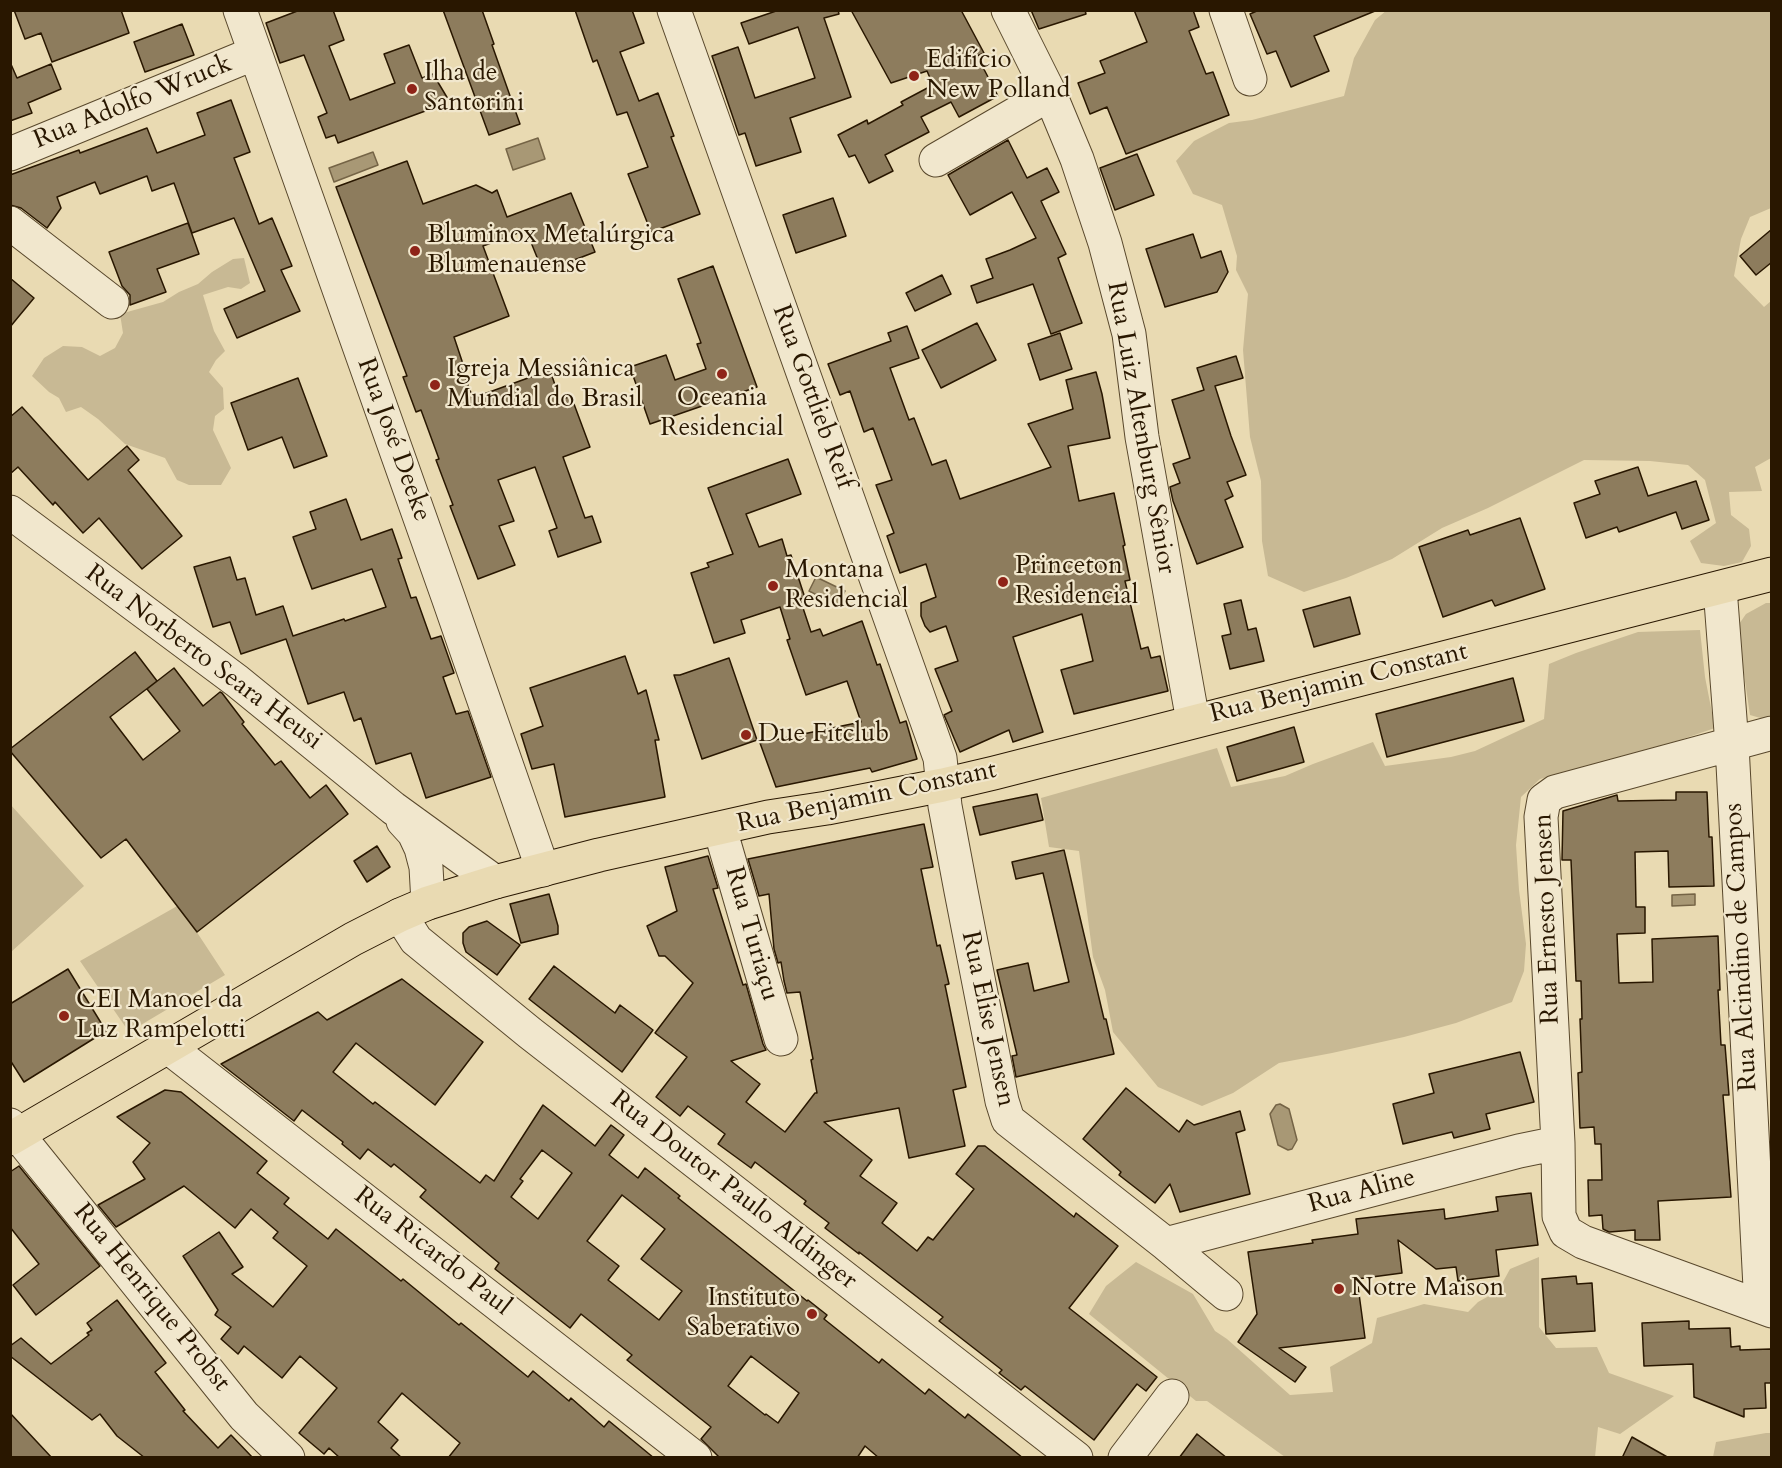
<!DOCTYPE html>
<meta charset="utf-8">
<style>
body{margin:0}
#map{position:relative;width:1782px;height:1468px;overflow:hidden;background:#e9dab2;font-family:Cardo,serif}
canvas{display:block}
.frame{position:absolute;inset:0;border:12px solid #291700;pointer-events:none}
</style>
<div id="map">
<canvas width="1782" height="1468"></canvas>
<div class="frame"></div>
</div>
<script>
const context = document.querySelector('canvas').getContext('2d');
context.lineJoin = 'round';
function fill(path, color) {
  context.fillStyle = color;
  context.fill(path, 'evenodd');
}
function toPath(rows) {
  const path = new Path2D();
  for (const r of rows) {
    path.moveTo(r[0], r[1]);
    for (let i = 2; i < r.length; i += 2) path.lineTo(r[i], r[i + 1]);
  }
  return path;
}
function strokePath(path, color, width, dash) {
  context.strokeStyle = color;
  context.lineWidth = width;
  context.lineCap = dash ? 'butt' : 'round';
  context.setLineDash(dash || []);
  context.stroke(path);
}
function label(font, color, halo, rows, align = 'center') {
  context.font = font + ' Cardo,serif';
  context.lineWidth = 4.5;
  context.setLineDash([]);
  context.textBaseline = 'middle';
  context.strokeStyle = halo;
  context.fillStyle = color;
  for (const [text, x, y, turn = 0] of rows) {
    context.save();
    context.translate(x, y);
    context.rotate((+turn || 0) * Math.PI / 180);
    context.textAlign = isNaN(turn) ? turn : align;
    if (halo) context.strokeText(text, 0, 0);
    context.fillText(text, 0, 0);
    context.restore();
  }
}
fill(toPath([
 [1387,10,1771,11,1771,208,1750,217,1741,239,1734,276,1764,307,1771,301,1771,458,1755,467,1762,491,1729,492,1731,515,1749,529,1751,546,1742,562,1724,566,1701,563,1690,541,1716,523,1705,480,1688,465,1650,461,1584,460,1488,508,1442,528,1392,559,1346,578,1304,592,1268,576,1262,541,1261,481,1250,437,1243,350,1248,294,1236,270,1237,256,1222,205,1193,194,1176,161,1194,141,1229,123,1252,120,1344,96,1354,58,1375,20],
 [244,258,250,283,241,289,228,287,203,295,214,331,225,351,216,360,209,372,223,388,224,409,215,416,213,430,231,468,221,485,189,485,177,480,165,458,125,444,98,419,81,407,66,412,59,398,49,392,32,376,44,358,63,346,82,347,100,356,115,348,123,333,120,314,163,302,179,292,198,284,212,272,233,259],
 [1766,603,1771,603,1771,721,1750,715,1737,627,1746,614],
 [1700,630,1705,677,1715,728,1677,741,1540,779,1521,797,1516,845,1519,890,1526,944,1524,971,1512,1002,1456,1023,1404,1037,1332,1053,1279,1063,1233,1093,1202,1106,1158,1087,1113,1032,1105,990,1093,957,1079,851,1049,847,1041,798,1217,748,1231,787,1285,776,1313,764,1373,742,1385,766,1451,757,1475,751,1544,719,1549,664,1576,653,1638,632],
 [10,804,84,886,11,952,10,952],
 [179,905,225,975,129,1032,80,961],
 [1539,1257,1539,1327,1556,1348,1597,1347,1609,1373,1674,1396,1620,1434,1598,1427,1595,1457,1285,1457,1207,1401,1196,1401,1089,1314,1106,1286,1136,1262,1193,1294,1215,1331,1227,1339,1290,1395,1333,1392,1330,1367,1372,1343,1377,1318,1424,1304,1468,1312,1478,1302,1498,1291,1510,1269],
 [1766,1433,1771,1433,1771,1457,1713,1457,1716,1442]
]), '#c8b994');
const water = toPath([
 [538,138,545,159,513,170,506,149,538,138],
 [373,152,378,165,334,182,329,168,373,152],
 [816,577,845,591,838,606,809,591,816,577],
 [1695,894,1695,905,1672,906,1672,895,1695,894],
 [1280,1104,1289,1109,1297,1140,1292,1149,1288,1150,1278,1145,1270,1114,1276,1105,1280,1104]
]);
fill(water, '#a89875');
strokePath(water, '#756446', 1.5);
const building = toPath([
 [14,10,121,10,129,33,52,62,41,33,25,39,14,10],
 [300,10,333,10,344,40,329,46,350,100,395,83,384,54,409,45,422,78,433,74,448,99,427,107,428,110,338,143,335,135,326,138,318,117,327,113,304,55,280,63,266,23,300,10],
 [443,10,482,10,494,44,492,45,520,124,489,135,443,10],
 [575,10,632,10,644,43,620,52,639,101,658,93,674,136,671,137,700,214,651,232,628,174,648,167,627,112,617,115,597,60,593,62,575,10],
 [779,10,838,10,839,14,824,18,851,97,790,118,801,152,756,166,745,133,739,135,712,56,738,47,755,98,815,78,798,27,749,44,741,23,779,10],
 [851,10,961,10,984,53,977,56,998,96,959,117,951,102,921,117,929,132,885,155,893,171,869,183,855,155,849,157,838,135,867,120,868,124,903,105,901,102,933,85,927,71,891,83,851,10],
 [1031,10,1085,10,1086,14,1039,29,1031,10],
 [1134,10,1193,10,1199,27,1189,31,1206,74,1213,72,1229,115,1126,154,1107,107,1090,114,1078,83,1105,73,1100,61,1147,42,1134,10],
 [1259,10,1375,10,1375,11,1314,36,1329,71,1291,87,1276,51,1267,54,1250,14,1259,10],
 [182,24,194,55,145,72,134,42,182,24],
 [10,62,17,78,51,64,61,89,28,103,32,113,10,121,10,62],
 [231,100,250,152,234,158,259,224,272,218,292,266,281,270,300,311,237,338,224,309,265,291,234,218,192,233,174,183,152,191,147,176,100,194,95,182,57,197,61,208,47,228,21,208,10,205,10,175,79,150,80,153,147,128,157,153,205,135,197,113,231,100],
 [1008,140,1027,178,1047,168,1059,192,1041,201,1066,254,1058,258,1082,323,1051,334,1033,284,977,303,971,286,993,278,986,259,1010,250,1036,238,1012,192,970,215,948,175,1008,140],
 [1137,154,1154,195,1115,210,1100,168,1137,154],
 [407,161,423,204,476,185,492,193,497,190,507,217,571,193,595,252,543,272,526,230,483,246,509,316,454,337,463,364,460,365,473,398,550,370,560,400,571,396,590,447,563,457,585,518,592,516,601,542,558,557,549,531,557,528,535,467,498,480,514,521,499,526,515,565,478,579,450,506,453,505,436,460,439,459,421,410,416,412,403,377,407,376,336,187,407,161],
 [833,198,846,236,796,253,783,215,833,198],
 [188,223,199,254,157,269,166,292,130,305,130,295,122,286,109,252,188,223],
 [1772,229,1772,262,1756,275,1740,256,1772,229],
 [1193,234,1201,258,1221,251,1228,272,1217,292,1165,307,1146,249,1193,234],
 [713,266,757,387,650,424,630,367,666,355,675,380,706,369,697,344,701,343,678,279,713,266],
 [942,275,951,294,915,311,906,293,942,275],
 [10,278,34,298,10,327,10,278],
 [977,323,996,360,941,388,922,350,977,323],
 [907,326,919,358,890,368,909,420,914,418,932,465,946,460,960,499,1051,467,1028,424,1073,409,1066,380,1096,372,1102,394,1110,438,1068,446,1079,501,1114,493,1125,545,1123,546,1130,580,1125,581,1141,649,1148,647,1151,658,1160,656,1168,691,1074,714,1061,670,1093,661,1082,614,1013,637,1043,732,1013,742,1009,730,960,752,944,715,952,711,935,669,958,661,946,626,930,632,925,626,921,616,921,603,936,597,926,564,900,573,887,536,894,533,876,485,892,480,873,428,864,432,850,391,840,395,828,364,891,341,888,333,907,326],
 [1060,333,1072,369,1040,380,1028,344,1060,333],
 [1236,356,1243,378,1215,386,1231,436,1246,475,1227,482,1233,496,1225,500,1243,547,1197,564,1173,501,1170,487,1180,483,1173,464,1190,458,1172,400,1204,390,1197,368,1236,356],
 [298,378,327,456,294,468,282,437,248,450,231,403,298,378],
 [22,407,88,480,127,446,139,460,128,470,182,536,142,569,99,518,83,533,55,502,53,505,18,467,10,474,10,417,22,407],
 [788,459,801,494,746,514,759,547,782,539,787,556,791,555,805,598,800,599,811,632,820,629,823,636,862,621,877,665,880,664,900,723,906,721,917,759,872,772,870,768,776,787,760,743,861,722,847,681,806,695,787,640,790,639,780,607,741,620,745,633,714,643,691,573,709,567,707,563,733,554,708,488,788,459],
 [1638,467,1648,496,1696,481,1709,520,1682,529,1676,512,1619,532,1617,527,1586,538,1574,503,1600,494,1595,481,1638,467],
 [346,499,361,540,392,529,402,558,398,559,411,598,416,597,431,639,441,636,454,673,443,677,456,714,468,711,491,777,426,798,411,753,376,764,361,718,354,721,344,692,308,704,286,639,241,654,230,622,213,627,194,567,230,557,237,580,245,578,256,615,283,606,293,636,344,619,345,621,386,607,372,569,312,589,302,562,293,537,316,529,310,512,346,499],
 [1520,518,1545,589,1495,606,1492,600,1443,617,1419,547,1468,530,1470,535,1520,518],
 [1350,597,1360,634,1314,647,1303,610,1350,597],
 [1241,600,1248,630,1256,628,1264,661,1230,669,1222,636,1231,634,1224,604,1241,600],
 [135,652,157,681,110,717,143,760,180,731,147,689,174,668,203,706,220,692,222,693,244,722,242,724,275,765,281,761,310,798,326,785,348,814,197,932,126,839,101,858,10,751,10,749,135,652],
 [625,656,638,694,646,690,659,740,655,740,665,797,565,817,554,764,532,769,521,734,543,726,530,688,625,656],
 [729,658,757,740,702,759,674,675,680,675,729,658],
 [1513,678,1524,721,1387,757,1376,714,1513,678],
 [1294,727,1304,762,1237,781,1227,747,1294,727],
 [1676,792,1707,792,1709,837,1712,837,1714,886,1669,887,1668,851,1635,852,1636,907,1645,907,1645,933,1617,934,1619,983,1653,982,1652,939,1718,936,1720,990,1718,990,1721,1045,1725,1045,1729,1095,1723,1095,1731,1197,1658,1201,1660,1240,1635,1240,1635,1230,1609,1232,1603,1229,1602,1215,1589,1216,1588,1180,1602,1180,1601,1144,1595,1144,1594,1127,1580,1128,1578,1073,1582,1072,1580,1019,1582,1019,1581,981,1576,981,1571,860,1562,860,1563,811,1617,795,1618,801,1676,800,1676,792],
 [1037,794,1043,820,980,835,973,807,1037,794],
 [924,824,933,867,921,869,937,946,940,945,949,984,945,985,966,1087,953,1090,965,1146,909,1158,899,1108,824,1122,872,1160,860,1176,897,1203,882,1223,917,1251,928,1237,933,1240,974,1189,956,1174,978,1146,985,1146,1074,1217,1076,1213,1118,1246,1069,1308,1157,1377,1146,1391,1137,1384,1094,1440,1025,1386,1021,1390,999,1373,1002,1370,939,1321,943,1317,859,1252,859,1254,825,1228,829,1223,804,1204,806,1201,755,1162,751,1168,718,1144,725,1134,688,1106,680,1116,656,1097,687,1057,655,1033,693,983,665,956,659,956,647,926,677,911,665,867,708,856,718,888,713,889,743,985,746,984,763,1044,766,1050,731,1061,760,1084,746,1102,785,1132,815,1093,817,1093,811,1060,813,1059,800,992,787,993,784,981,781,962,778,963,774,949,769,894,759,896,748,859,924,824],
 [377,846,390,867,367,882,354,861,377,846],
 [1064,850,1104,1019,1106,1019,1114,1054,1016,1077,1012,1056,1017,1055,997,970,1028,963,1034,991,1069,982,1043,873,1016,879,1012,862,1064,850],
 [549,894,558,926,558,934,521,943,510,904,549,894],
 [487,921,520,945,497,975,466,952,463,943,463,933,469,927,487,921],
 [554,966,615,1013,620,1005,653,1030,622,1072,529,999,554,966],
 [68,969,106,1031,24,1082,10,1060,10,1004,68,969],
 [402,979,483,1042,435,1105,356,1043,333,1072,373,1104,375,1102,480,1183,486,1175,494,1181,543,1105,595,1146,611,1125,624,1135,609,1155,638,1178,645,1168,680,1196,678,1198,807,1301,808,1300,827,1315,824,1319,879,1363,882,1359,925,1394,929,1389,965,1418,968,1414,1023,1458,879,1458,865,1446,857,1458,720,1458,701,1439,711,1427,627,1360,632,1355,581,1314,570,1328,495,1269,499,1263,420,1197,426,1190,394,1164,391,1167,368,1149,360,1159,342,1144,343,1142,302,1110,294,1121,221,1064,318,1012,327,1020,402,979],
 [542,1150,572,1173,538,1219,511,1197,523,1181,520,1179,542,1150],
 [622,1195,665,1229,641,1259,682,1291,659,1320,608,1280,619,1266,587,1241,622,1195],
 [751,1356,799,1393,778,1423,766,1414,765,1415,728,1386,751,1356],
 [1520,1052,1534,1102,1486,1114,1490,1129,1454,1138,1452,1132,1403,1144,1393,1104,1434,1093,1429,1074,1520,1052],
 [1126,1088,1179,1132,1187,1120,1194,1125,1240,1111,1245,1130,1236,1133,1250,1194,1180,1212,1170,1184,1155,1203,1119,1175,1121,1172,1083,1139,1126,1088],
 [165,1090,181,1092,267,1161,257,1173,289,1198,284,1204,328,1239,336,1229,401,1281,403,1279,459,1325,461,1323,528,1377,533,1371,569,1401,571,1398,604,1427,609,1421,654,1458,448,1458,460,1443,402,1393,378,1422,398,1440,391,1448,402,1458,340,1458,329,1448,324,1454,299,1433,337,1388,300,1356,282,1378,244,1346,238,1354,221,1339,231,1327,215,1315,218,1310,183,1256,219,1232,243,1267,232,1274,273,1307,307,1266,273,1238,278,1232,251,1209,235,1228,184,1186,116,1227,98,1205,145,1179,133,1162,150,1143,117,1117,165,1090],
 [19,1166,100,1266,36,1315,13,1285,39,1264,10,1227,10,1172,19,1166],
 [1531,1193,1538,1245,1496,1250,1499,1276,1458,1281,1456,1267,1436,1269,1398,1240,1402,1273,1357,1279,1365,1338,1279,1348,1306,1367,1295,1382,1238,1342,1257,1314,1248,1252,1313,1243,1312,1240,1358,1234,1356,1219,1444,1209,1445,1219,1498,1211,1496,1197,1531,1193],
 [1576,1276,1577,1284,1592,1283,1595,1331,1546,1334,1542,1279,1576,1276],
 [117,1300,166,1363,155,1372,185,1410,183,1411,218,1448,231,1435,253,1458,145,1458,117,1436,100,1414,92,1420,10,1356,10,1346,21,1338,51,1364,89,1335,87,1333,92,1330,87,1323,117,1300],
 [1689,1321,1689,1329,1730,1328,1731,1347,1740,1346,1740,1350,1771,1349,1772,1383,1765,1383,1766,1408,1744,1409,1744,1417,1694,1397,1693,1364,1644,1366,1642,1323,1689,1321],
 [10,1413,52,1458,10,1458,10,1413],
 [1197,1434,1227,1458,1179,1458,1197,1434],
 [1632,1437,1669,1458,1622,1458,1632,1437]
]);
fill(building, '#8d7c5d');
strokePath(building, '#291700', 1.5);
const minor = toPath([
 [240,10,448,597,543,870],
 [674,10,940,758,945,806,961,891,1002,1101,1008,1120,1166,1244,1226,1294],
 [1008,10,1050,94,1077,159,1105,243,1129,334,1142,437,1193,721],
 [1226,10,1250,79],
 [10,154,255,53],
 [936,160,1050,94],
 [10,223,112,302],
 [10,512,237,681,393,808,495,882],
 [1720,588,1732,745,1761,1307],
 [1772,733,1555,792,1544,800,1541,817,1558,1143,1559,1216,1566,1232,1583,1242,1772,1311],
 [403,821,414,833,421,848,426,867,428,903],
 [720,829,781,1039],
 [400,915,416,940,530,1033,1076,1458],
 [168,1047,695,1458],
 [10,1125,244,1416,288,1458],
 [1166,1244,1519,1151,1558,1143],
 [1125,1458,1172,1396]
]);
const major = toPath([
 [10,1139,353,939,400,915,428,903,495,882,599,855,768,817,827,808,943,785,994,773,1772,574]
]);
strokePath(minor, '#59482c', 35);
strokePath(major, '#291700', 35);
strokePath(minor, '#f1e7cd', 33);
strokePath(major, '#e9dab2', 33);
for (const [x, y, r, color] of [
 [914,76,6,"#8f2418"],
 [412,89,6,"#8f2418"],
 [415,251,6,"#8f2418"],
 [722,374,6,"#8f2418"],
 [435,385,6,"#8f2418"],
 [1003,582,6,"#8f2418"],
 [773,586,6,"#8f2418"],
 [746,735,6,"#8f2418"],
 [64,1016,6,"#8f2418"],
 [1339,1289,6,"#8f2418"],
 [812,1314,6,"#8f2418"]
]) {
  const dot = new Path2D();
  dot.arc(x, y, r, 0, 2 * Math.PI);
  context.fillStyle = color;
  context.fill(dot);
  strokePath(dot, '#f1e7cd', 2);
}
label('26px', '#291700', '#f1e7cd', [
 ["Edifício",926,61],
 ["New Polland",926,91],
 ["Ilha de",424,74],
 ["Santorini",424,104],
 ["Bluminox Metalúrgica",427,236],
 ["Blumenauense",427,266],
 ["Igreja Messiânica",447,370],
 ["Mundial do Brasil",447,400],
 ["Oceania",722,399,"center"],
 ["Residencial",722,429,"center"],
 ["Princeton",1015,567],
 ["Residencial",1015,597],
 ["Montana",785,571],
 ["Residencial",785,601],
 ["Due Fitclub",758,735],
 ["CEI Manoel da",76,1001],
 ["Luz Rampelotti",76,1031],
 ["Notre Maison",1351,1289],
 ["Instituto",800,1299,"right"],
 ["Saberativo",800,1329,"right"]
], 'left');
label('26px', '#291700', '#f1e7cd', [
 ["Rua Adolfo Wruck",133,103,-22],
 ["Rua Gottlieb Reif",812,397,70],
 ["Rua Luiz Altenburg Sênior",1140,428,80],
 ["Rua José Deeke",393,440,70],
 ["Rua Norberto Seara Heusi",203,658,37],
 ["Rua Benjamin Constant",1339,684,-14],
 ["Rua Benjamin Constant",867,798,-12],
 ["Rua Ernesto Jensen",1548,919,-92],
 ["Rua Turiaçu",751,934,74],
 ["Rua Alcindino de Campos",1742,947,-93],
 ["Rua Elise Jensen",987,1019,78],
 ["Rua Doutor Paulo Aldinger",733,1191,38],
 ["Rua Aline",1362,1192,-15],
 ["Rua Ricardo Paul",432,1252,38],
 ["Rua Henrique Probst",151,1298,51]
]);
</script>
